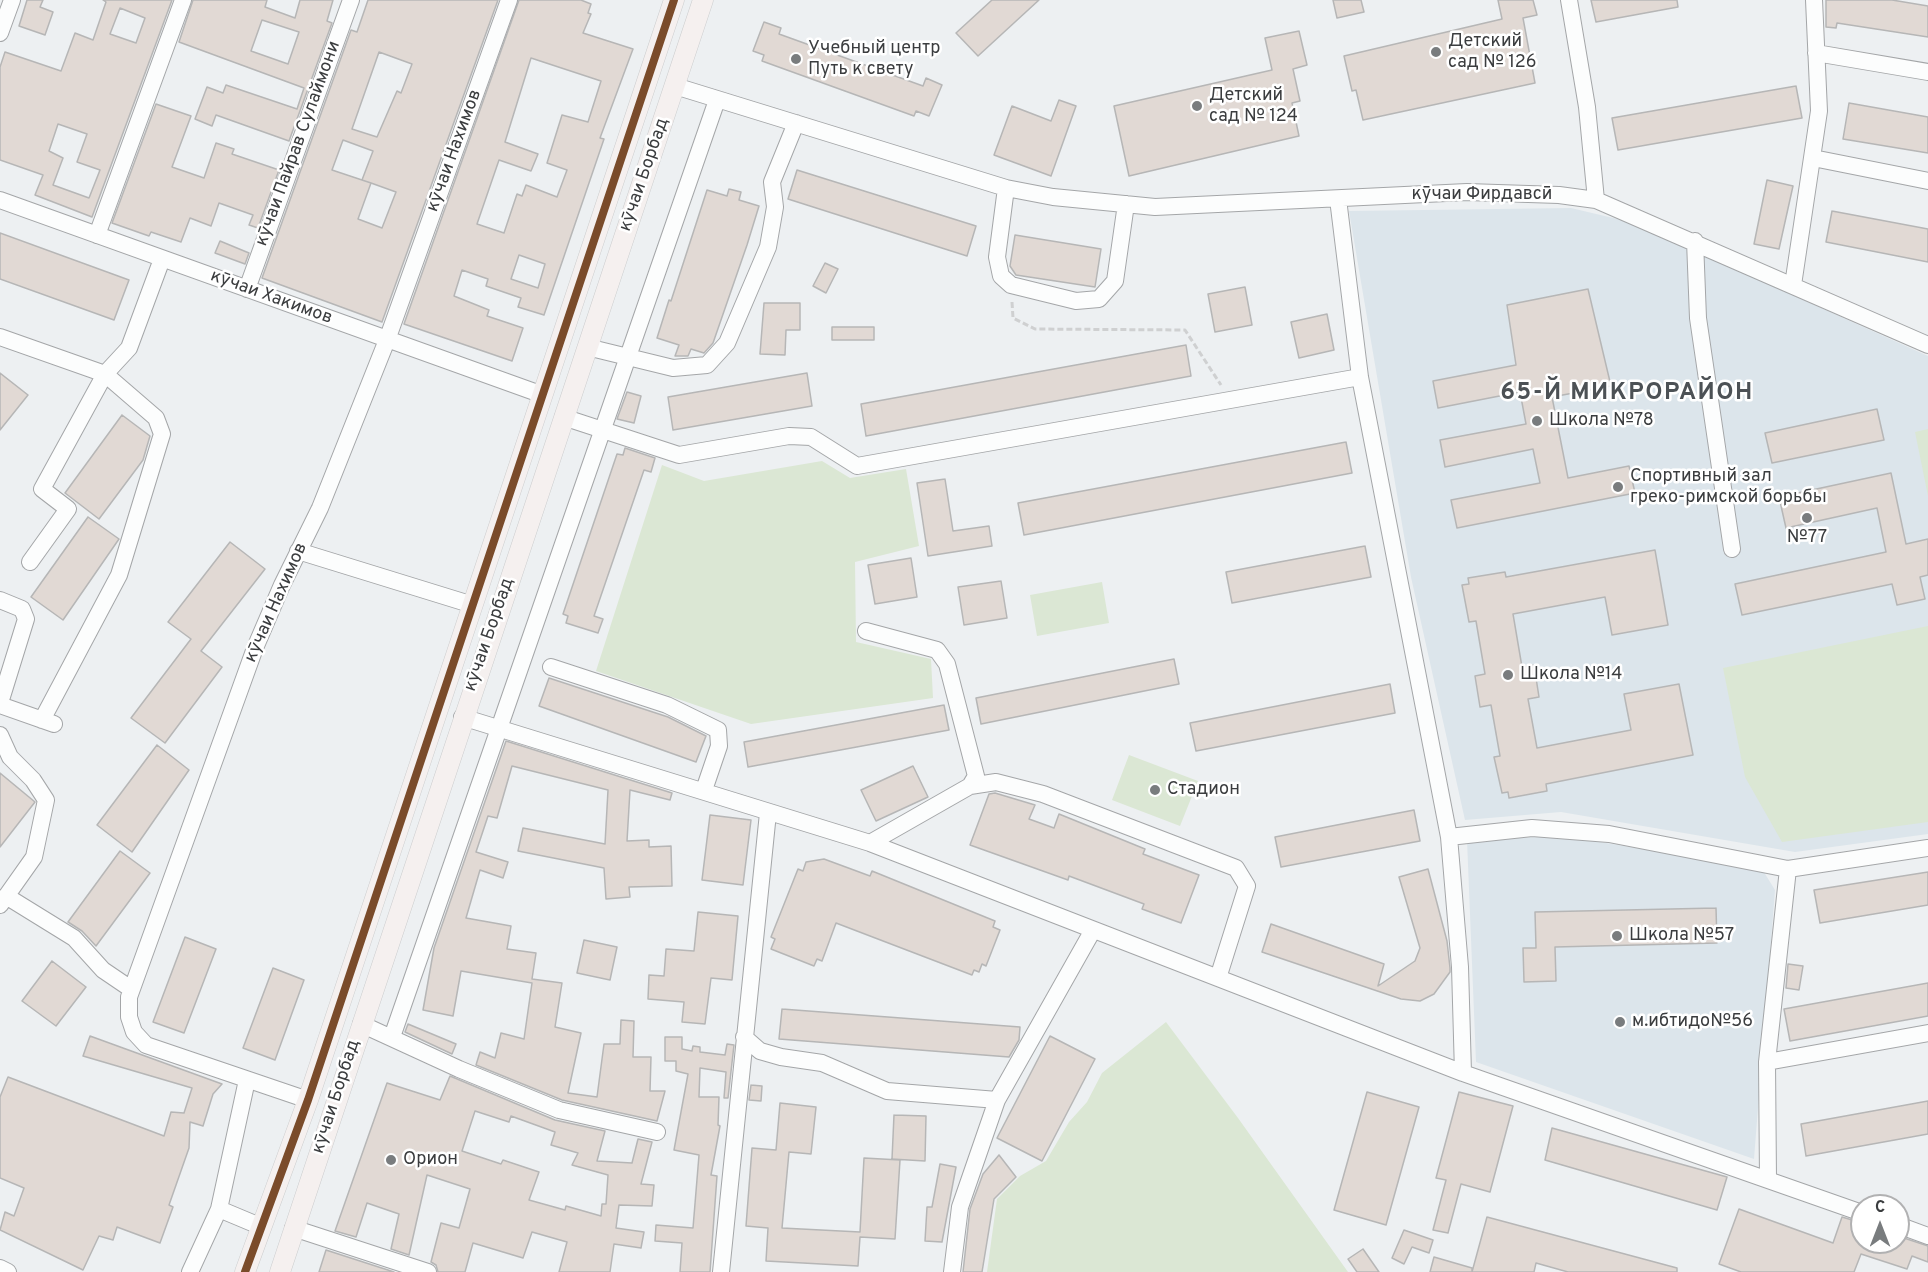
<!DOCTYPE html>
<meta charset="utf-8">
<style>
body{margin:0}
#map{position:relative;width:1928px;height:1272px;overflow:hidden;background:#edf0f2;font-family:Overpass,sans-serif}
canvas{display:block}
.north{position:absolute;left:1850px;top:1194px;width:60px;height:60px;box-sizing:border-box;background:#fff;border:2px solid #b1b1b2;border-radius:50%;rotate:0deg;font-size:16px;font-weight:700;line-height:24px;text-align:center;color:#3b3d3f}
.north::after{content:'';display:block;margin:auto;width:21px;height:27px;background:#797c7e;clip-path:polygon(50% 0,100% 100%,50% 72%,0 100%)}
</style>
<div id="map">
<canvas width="1928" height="1272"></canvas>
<div class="north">С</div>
</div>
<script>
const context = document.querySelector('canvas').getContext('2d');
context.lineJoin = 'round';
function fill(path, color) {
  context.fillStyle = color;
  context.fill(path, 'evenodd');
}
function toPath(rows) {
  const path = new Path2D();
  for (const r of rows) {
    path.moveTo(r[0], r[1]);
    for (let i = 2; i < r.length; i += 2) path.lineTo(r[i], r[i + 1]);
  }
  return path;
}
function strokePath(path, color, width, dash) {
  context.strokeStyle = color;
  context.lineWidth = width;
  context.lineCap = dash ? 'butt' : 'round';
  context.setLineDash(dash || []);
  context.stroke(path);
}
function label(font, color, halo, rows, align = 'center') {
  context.font = font + ' Overpass,sans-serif';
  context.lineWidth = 5;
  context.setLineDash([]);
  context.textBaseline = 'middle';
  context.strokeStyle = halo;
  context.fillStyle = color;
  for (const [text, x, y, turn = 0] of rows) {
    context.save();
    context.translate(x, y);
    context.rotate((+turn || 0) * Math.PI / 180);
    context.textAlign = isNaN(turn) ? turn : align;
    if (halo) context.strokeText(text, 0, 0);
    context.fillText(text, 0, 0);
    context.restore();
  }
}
fill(toPath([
 [1571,208,1630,222,1928,356,1928,834,1795,852,1561,812,1465,820,1411,577,1349,211],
 [1564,836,1762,869,1775,890,1754,1159,1476,1062,1467,840]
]), '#dce5eb');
fill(toPath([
 [1928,429,1928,496,1915,432],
 [822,461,850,478,906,469,919,546,855,562,856,642,931,659,933,698,751,724,596,671,662,465,704,481],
 [1102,582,1109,623,1037,636,1030,595],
 [1928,626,1928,822,1782,842,1745,777,1723,668],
 [1129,755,1198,781,1180,826,1112,800],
 [1166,1022,1238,1118,1348,1272,987,1272,997,1199,1020,1176,1046,1161,1069,1122,1087,1102,1102,1073]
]), '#dbe7d4');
const building = toPath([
 [27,0,43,0,40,7,53,12,45,35,19,26,27,0],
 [103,0,172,0,92,217,35,195,43,175,0,160,0,67,5,52,61,71,75,33,93,40,106,2,103,0],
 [120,8,145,18,136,43,110,34,120,8],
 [58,124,87,134,77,162,100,170,89,198,53,185,63,158,49,151,58,124],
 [193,0,267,0,265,7,295,18,300,0,333,0,327,21,332,23,289,141,216,115,212,126,195,119,207,87,223,93,226,85,297,109,304,88,179,42,193,0],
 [262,20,299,32,288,64,251,51,262,20],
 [368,0,498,0,382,322,262,278,351,30,357,32,368,0],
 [379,52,412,64,401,93,397,91,377,137,352,129,379,52],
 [343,140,373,151,362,180,371,183,332,170,343,140],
 [371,183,396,192,382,228,358,219,371,183],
 [519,0,581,0,591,4,588,13,591,14,583,33,633,49,600,138,604,139,544,315,518,307,521,298,486,286,488,279,462,270,454,296,489,310,487,316,523,328,512,361,404,324,519,0],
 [531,58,601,81,588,122,562,115,547,163,567,170,557,197,526,185,522,196,517,194,504,233,477,224,499,160,531,171,538,154,505,142,531,58],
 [519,255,545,264,538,288,511,279,519,255],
 [992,0,1039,0,978,56,956,33,992,0],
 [1333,0,1361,0,1364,12,1337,18,1333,0],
 [1498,0,1533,0,1537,15,1523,18,1535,83,1363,120,1356,90,1352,91,1344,56,1502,19,1498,0],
 [1591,0,1677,0,1678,7,1596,22,1591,0],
 [1826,0,1892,0,1928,6,1928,37,1837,23,1836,28,1826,27,1826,0],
 [764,22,781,28,779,34,923,86,926,78,942,85,929,116,916,111,914,116,762,61,764,55,753,51,764,22],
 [1299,31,1307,65,1293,69,1300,101,1292,103,1299,136,1129,176,1114,106,1272,70,1265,38,1299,31],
 [1796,86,1802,118,1618,150,1612,118,1796,86],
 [1059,100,1076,106,1051,176,994,155,1012,106,1051,121,1059,100],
 [1849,103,1928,117,1928,153,1843,139,1849,103],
 [156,104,191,116,172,167,204,178,216,143,234,149,232,154,279,170,258,228,249,225,253,215,219,203,211,226,190,218,181,242,151,232,149,236,112,223,156,104],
 [797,170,976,226,967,256,788,199,797,170],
 [1767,180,1793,186,1779,249,1754,244,1767,180],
 [729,189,741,192,739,200,759,206,747,245,713,343,704,353,691,349,688,356,675,356,679,345,657,338,669,300,671,301,707,190,727,196,729,189],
 [1832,211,1928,229,1928,262,1826,242,1832,211],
 [0,233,129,280,114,320,0,279,0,233],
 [1015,235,1101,249,1095,287,1016,275,1010,266,1015,235],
 [220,241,249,253,245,264,215,253,220,241],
 [825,263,838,269,826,293,813,286,825,263],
 [1245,287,1252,325,1215,332,1208,294,1245,287],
 [1588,289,1611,386,1552,397,1568,478,1629,466,1635,493,1457,528,1451,500,1540,483,1533,449,1445,467,1440,440,1526,424,1520,392,1438,408,1433,381,1516,365,1507,305,1588,289],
 [764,303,800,303,800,330,786,330,785,355,760,354,764,303],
 [1327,314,1334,350,1299,358,1291,322,1327,314],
 [832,327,874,327,874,340,832,340,832,327],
 [1186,345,1191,376,866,436,861,404,1186,345],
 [0,373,28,395,0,430,0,373],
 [807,373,812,406,673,430,668,397,807,373],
 [627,392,641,396,634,423,617,419,627,392],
 [1877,409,1884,440,1772,463,1765,433,1877,409],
 [122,415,150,436,143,460,99,519,65,493,122,415],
 [1346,442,1352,473,1024,535,1018,503,1346,442],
 [625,448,655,458,651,472,644,470,594,616,603,619,598,633,566,623,568,616,563,614,617,454,623,455,625,448],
 [1891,473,1906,544,1928,539,1928,575,1920,577,1925,599,1897,605,1892,584,1742,615,1735,584,1886,552,1877,508,1786,528,1779,497,1891,473],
 [945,479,953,531,989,526,992,546,928,556,917,483,945,479],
 [88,517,119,539,63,620,31,597,88,517],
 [230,542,265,569,201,651,222,667,165,743,131,718,191,639,168,622,230,542],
 [1365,546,1371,577,1232,603,1226,572,1365,546],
 [1655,550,1668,625,1612,635,1605,597,1513,614,1522,667,1534,665,1539,697,1528,699,1537,748,1631,730,1624,694,1679,684,1693,755,1546,784,1547,791,1509,798,1508,792,1502,793,1494,757,1500,756,1491,705,1480,707,1475,676,1485,674,1476,621,1469,622,1462,585,1469,584,1468,578,1505,572,1506,577,1655,550],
 [911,558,917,597,875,604,868,565,911,558],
 [1001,581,1007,618,964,625,958,587,1001,581],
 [1174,659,1179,684,981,724,976,698,1174,659],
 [549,678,668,717,706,736,696,762,539,706,549,678],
 [1390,684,1395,713,1196,751,1190,723,1390,684],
 [944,705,949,730,748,767,744,742,944,705],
 [506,741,672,793,670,800,630,790,627,841,649,840,649,847,671,846,672,886,629,887,630,897,606,899,604,868,518,851,523,828,605,844,608,790,512,766,497,818,488,816,476,852,508,862,503,878,480,870,466,918,511,926,507,949,536,953,532,979,562,983,555,1027,581,1033,568,1093,597,1097,604,1044,620,1044,621,1020,634,1021,633,1057,651,1057,650,1091,665,1091,657,1121,562,1100,476,1065,480,1052,495,1058,501,1033,524,1039,532,983,461,971,453,1016,423,1010,434,948,506,741],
 [157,745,189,770,132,852,97,825,157,745],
 [913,766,928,797,876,821,861,790,913,766],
 [0,773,35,802,0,847,0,773],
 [995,793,1035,805,1029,819,1054,828,1059,814,1145,849,1143,854,1199,875,1181,923,1142,909,1144,904,1069,876,1068,880,970,845,989,794,995,793],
 [1414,810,1420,841,1281,867,1275,837,1414,810],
 [710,815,751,820,743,885,702,880,710,815],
 [120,851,150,873,96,946,82,931,68,922,120,851],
 [824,859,870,876,872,871,995,921,993,927,1000,930,986,966,982,964,979,972,974,970,972,975,836,923,822,961,817,959,814,966,771,949,775,939,771,937,798,869,803,871,806,862,824,859],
 [1428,869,1447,941,1450,968,1450,972,1434,994,1420,1001,1401,999,1262,952,1271,924,1384,964,1378,986,1415,961,1420,948,1399,877,1428,869],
 [1928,872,1928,905,1820,923,1814,890,1928,872],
 [1716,908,1717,943,1555,947,1556,981,1524,982,1523,948,1536,948,1535,912,1716,908],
 [698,912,738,916,732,980,711,978,705,1024,682,1022,684,1002,648,999,649,975,664,976,666,949,694,951,698,912],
 [185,937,216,949,184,1033,153,1022,185,937],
 [584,940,617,947,610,980,577,973,584,940],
 [52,961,86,987,56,1026,22,1001,52,961],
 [1788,964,1803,966,1799,990,1786,988,1788,964],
 [273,968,304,980,275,1060,243,1048,273,968],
 [1928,983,1928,1016,1790,1041,1784,1009,1928,983],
 [782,1009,1020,1027,1019,1040,1009,1057,779,1039,782,1009],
 [408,1024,456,1044,452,1054,405,1032,408,1024],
 [90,1036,222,1084,213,1094,203,1126,190,1122,189,1148,169,1205,173,1207,160,1243,117,1227,113,1240,99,1236,83,1270,0,1230,5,1212,14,1216,24,1188,0,1178,0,1097,8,1077,164,1136,171,1112,184,1113,192,1088,83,1056,90,1036],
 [1050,1036,1095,1059,1042,1161,997,1138,1050,1036],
 [665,1037,682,1037,682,1049,692,1051,693,1046,700,1047,700,1052,725,1055,727,1044,734,1045,728,1098,724,1098,726,1072,700,1068,699,1097,719,1097,718,1125,720,1126,711,1175,717,1176,710,1272,680,1272,682,1243,655,1241,656,1225,693,1228,699,1155,674,1150,688,1074,676,1071,676,1061,665,1061,665,1037],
 [450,1076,555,1120,605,1131,597,1161,632,1163,638,1139,652,1142,641,1184,654,1185,652,1206,619,1205,616,1228,644,1232,641,1248,614,1244,610,1272,559,1272,567,1242,532,1232,523,1258,473,1243,465,1272,438,1272,436,1265,431,1262,441,1223,459,1228,470,1189,427,1175,409,1255,391,1249,399,1214,367,1203,356,1237,335,1231,387,1083,440,1100,450,1076],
 [475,1111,509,1122,511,1116,555,1132,551,1145,578,1153,572,1165,608,1175,606,1204,602,1204,601,1216,566,1206,565,1210,529,1200,539,1172,503,1160,501,1164,462,1151,475,1111],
 [751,1085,762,1086,761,1101,749,1100,751,1085],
 [1367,1092,1419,1107,1386,1225,1334,1210,1367,1092],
 [1459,1092,1513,1106,1490,1192,1461,1184,1448,1233,1433,1230,1446,1180,1436,1178,1459,1092],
 [1928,1101,1928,1134,1806,1156,1801,1124,1928,1101],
 [780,1103,816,1107,811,1154,789,1152,782,1228,860,1232,864,1158,900,1160,895,1239,860,1237,858,1266,766,1261,768,1228,746,1226,752,1148,776,1150,780,1103],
 [894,1115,926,1116,925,1161,892,1159,894,1115],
 [1552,1128,1727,1177,1717,1210,1545,1160,1552,1128],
 [999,1155,1016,1177,994,1199,982,1272,963,1272,970,1209,983,1174,999,1155],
 [940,1164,956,1167,942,1242,925,1241,927,1207,932,1207,940,1164],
 [1739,1209,1833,1243,1842,1217,1862,1223,1862,1242,1898,1242,1898,1236,1928,1246,1928,1262,1912,1256,1907,1269,1861,1254,1854,1272,1741,1272,1719,1264,1739,1209],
 [1487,1217,1677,1268,1677,1272,1568,1272,1536,1263,1534,1272,1472,1272,1487,1217],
 [1404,1230,1433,1240,1429,1253,1412,1247,1404,1264,1392,1258,1404,1230],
 [1363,1249,1379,1272,1357,1272,1348,1259,1363,1249],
 [326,1250,394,1272,319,1272,326,1250],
 [1434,1257,1472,1268,1472,1272,1430,1272,1434,1257]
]);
fill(building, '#e1d9d4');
strokePath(building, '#b6b6b6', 1.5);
const minor = toPath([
 [1569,0,1587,107,1596,200],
 [0,33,12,0],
 [1816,53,1928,72],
 [675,86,1006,188,1053,197,1155,207,1467,192,1559,195,1596,200,1928,345],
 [1813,158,1928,181],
 [1006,188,997,257,1001,276,1011,285,1076,301,1099,299,1115,281,1126,204],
 [1338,199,1360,377,1449,837,1460,967,1463,1073],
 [0,200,543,395],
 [97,235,183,0],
 [1695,241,1698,318,1732,549],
 [1793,285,1819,111,1814,0],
 [247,289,351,0],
 [0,337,105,374,156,418,162,434,119,575,42,720],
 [587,347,673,368,707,365,727,343,768,247,775,207,772,182,796,123],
 [563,417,679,455,789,436,811,437,857,466,1360,377],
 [298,551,473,605],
 [30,562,68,509,42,489,105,374,129,348,162,259],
 [0,600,22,609,26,619,0,703],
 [866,631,937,650,947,664,976,776,970,786,870,843],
 [551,667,667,705,718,730,719,746,704,790],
 [0,705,54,724],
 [462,717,870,843,1463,1073,1862,1213],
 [0,735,10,757,33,780,46,800,34,857,0,905],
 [970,786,996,782,1043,794,1236,868,1247,886,1218,978],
 [1449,837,1532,828,1609,834,1788,869],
 [6,896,74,938,103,970,131,989],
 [361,1024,459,1069,559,1110,657,1132],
 [392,1037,717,100],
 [744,1037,760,1051,781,1057,822,1063,887,1091,997,1100,960,1207,952,1272],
 [1767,1062,1928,1033],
 [247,1080,219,1209,262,1227],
 [308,1100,146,1045,134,1032,129,1017,129,997,255,648,282,585,320,508,387,340,509,0],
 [997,1100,1093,930],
 [1768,1179,1767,1062,1788,869,1928,848],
 [1898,1225,1928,1236],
 [293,1228,428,1272],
 [0,1268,8,1272],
 [190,1272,219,1209],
 [721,1272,768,813]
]);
const major = toPath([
 [245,1272,308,1100,674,0],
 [280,1272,703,0]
]);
strokePath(minor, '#a4a6a8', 18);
strokePath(major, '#cacbcc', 21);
strokePath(toPath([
 [1012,302,1013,318,1035,329,1185,330,1221,385]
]), '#cfd0d1', 3, [6, 3]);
strokePath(minor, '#fcfdfd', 16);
strokePath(major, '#f5f0ef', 20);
strokePath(toPath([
 [245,1272,308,1100,674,0]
]), '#7a4b2a', 8);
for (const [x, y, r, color] of [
 [1436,52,6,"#797c7e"],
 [796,59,6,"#797c7e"],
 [1197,106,6,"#797c7e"],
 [1537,421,6,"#797c7e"],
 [1618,487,6,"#797c7e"],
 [1807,518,6,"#797c7e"],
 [1508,675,6,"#797c7e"],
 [1155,790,6,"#797c7e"],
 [1617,936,6,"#797c7e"],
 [1620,1022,6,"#797c7e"],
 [391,1160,6,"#797c7e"]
]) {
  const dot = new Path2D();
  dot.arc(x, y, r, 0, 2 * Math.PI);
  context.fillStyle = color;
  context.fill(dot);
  strokePath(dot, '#fff', 2);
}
label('18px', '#3b3d3f', '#fff', [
 ["Детский",1448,42],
 ["сад № 126",1448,63],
 ["Учебный центр",808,49],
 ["Путь к свету",808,70],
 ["Детский",1209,96],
 ["сад № 124",1209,117],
 ["Школа №78",1549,421],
 ["Спортивный зал",1630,477],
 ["греко-римской борьбы",1630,498],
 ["№77",1807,538,"center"],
 ["Школа №14",1520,675],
 ["Стадион",1167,790],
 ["Школа №57",1629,936],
 ["м.ибтидо№56",1632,1022],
 ["Орион",403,1160]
], 'left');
label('18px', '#3b3d3f', '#fff', [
 ["кӯчаи Пайрав Сулаймони",299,144,-70],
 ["кӯчаи Нахимов",455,151,-70],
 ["кӯчаи Борбад",645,175,-71],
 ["кӯчаи Фирдавсӣ",1482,195],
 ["кӯчаи Хакимов",271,298,20],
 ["кӯчаи Нахимов",277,603,-66],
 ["кӯчаи Борбад",490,635,-71],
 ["кӯчаи Борбад",337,1097,-72]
]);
context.letterSpacing = '1.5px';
label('bold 24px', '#4c5155', '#fff', [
 ["65-Й МИКРОРАЙОН",1627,394]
]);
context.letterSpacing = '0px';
</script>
